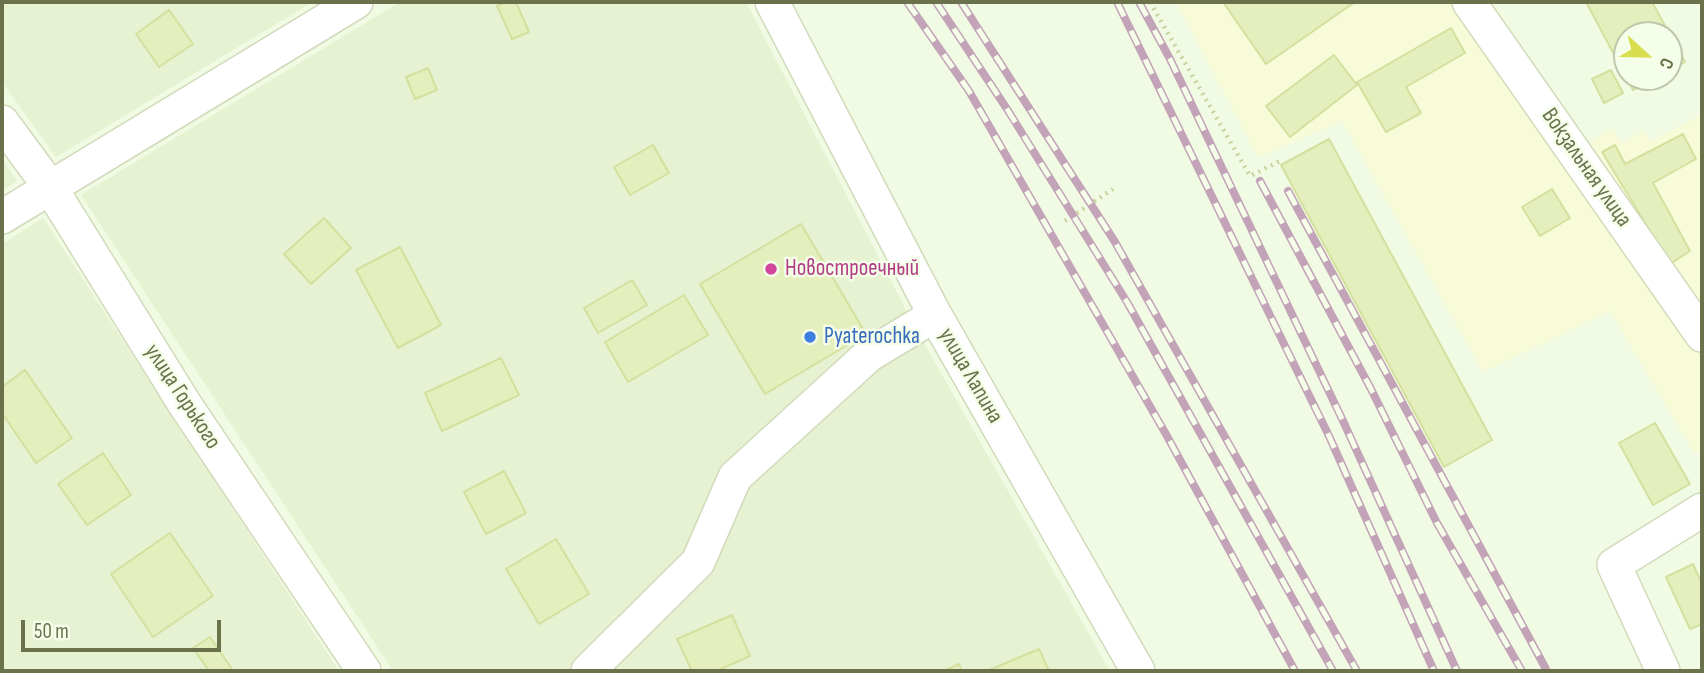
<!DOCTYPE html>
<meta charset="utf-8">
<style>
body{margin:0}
#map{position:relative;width:1704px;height:673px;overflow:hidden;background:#f1fbe3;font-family:"Sofia Sans Condensed",sans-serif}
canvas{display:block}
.frame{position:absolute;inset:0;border:4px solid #6b714b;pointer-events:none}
.north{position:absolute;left:1613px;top:21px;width:70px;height:70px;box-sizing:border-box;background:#f5fee9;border:2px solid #bec6aa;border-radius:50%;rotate:112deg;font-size:19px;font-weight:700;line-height:28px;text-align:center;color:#6b714b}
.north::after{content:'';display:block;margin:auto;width:24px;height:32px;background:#d9de4f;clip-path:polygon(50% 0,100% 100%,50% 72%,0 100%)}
.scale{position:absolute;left:21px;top:620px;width:200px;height:32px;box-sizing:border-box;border:4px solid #6b714b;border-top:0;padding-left:9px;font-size:21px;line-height:24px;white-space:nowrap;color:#6b714b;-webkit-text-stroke:5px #f5fee9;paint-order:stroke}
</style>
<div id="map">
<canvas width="1704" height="673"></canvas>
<div class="frame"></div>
<div class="north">С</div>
<div class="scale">50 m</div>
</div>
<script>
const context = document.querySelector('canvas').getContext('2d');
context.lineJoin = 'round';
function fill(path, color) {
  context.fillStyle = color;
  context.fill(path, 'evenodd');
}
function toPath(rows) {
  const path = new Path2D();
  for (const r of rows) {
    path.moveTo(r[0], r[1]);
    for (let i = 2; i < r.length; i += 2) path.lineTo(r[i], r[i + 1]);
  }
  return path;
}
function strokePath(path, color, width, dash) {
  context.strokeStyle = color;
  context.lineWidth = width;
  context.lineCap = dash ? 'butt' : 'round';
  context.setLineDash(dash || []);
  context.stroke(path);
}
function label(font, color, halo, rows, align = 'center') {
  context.font = font + ' "Sofia Sans Condensed",sans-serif';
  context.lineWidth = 5;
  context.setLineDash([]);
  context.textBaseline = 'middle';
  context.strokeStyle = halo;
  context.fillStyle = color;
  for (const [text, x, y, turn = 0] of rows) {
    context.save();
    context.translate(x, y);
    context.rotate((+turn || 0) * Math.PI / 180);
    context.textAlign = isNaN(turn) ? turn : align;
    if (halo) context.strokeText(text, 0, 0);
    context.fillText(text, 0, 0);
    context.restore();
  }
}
fill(toPath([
 [2,2,313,2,56,157,2,82],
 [400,2,746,2,915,327,1110,671,393,671,81,195],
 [2,159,17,181,2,191],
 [43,218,339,671,2,671,2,244]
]), '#e6f2d2');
fill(toPath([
 [1176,2,1492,2,1588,144,1612,128,1622,143,1644,131,1650,141,1702,115,1702,449,1694,453,1610,311,1483,372,1342,121,1258,157]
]), '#f7fbd8');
const building = toPath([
 [506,2,516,2,529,32,512,39,497,6,506,2],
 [1223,2,1355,2,1266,64,1223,2],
 [1586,2,1652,2,1685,62,1669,71,1669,35,1627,35,1627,77,1657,77,1633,90,1586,2],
 [169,10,193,44,159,67,136,34,169,10],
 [1451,28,1465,53,1406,87,1421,113,1386,132,1357,82,1451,28],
 [1334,55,1357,85,1290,137,1266,106,1334,55],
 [428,68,437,90,415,99,406,77,428,68],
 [1611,70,1623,93,1604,103,1592,79,1611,70],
 [1683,134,1696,159,1653,183,1690,251,1670,264,1602,152,1615,145,1625,164,1683,134],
 [1329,139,1492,440,1444,467,1281,165,1329,139],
 [653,145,669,173,630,195,614,167,653,145],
 [1552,189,1570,218,1540,236,1522,207,1552,189],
 [324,218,351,248,311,284,284,254,324,218],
 [801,224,866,334,765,394,700,284,801,224],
 [400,247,441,325,398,348,356,270,400,247],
 [632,280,647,305,598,333,584,308,632,280],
 [684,295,708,335,628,382,605,342,684,295],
 [501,358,519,395,442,431,425,393,501,358],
 [25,370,72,438,36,463,2,413,2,387,25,370],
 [1655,423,1690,484,1653,505,1619,443,1655,423],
 [103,453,131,495,87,525,58,484,103,453],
 [504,471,526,513,486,534,464,492,504,471],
 [170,533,213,596,153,637,111,574,170,533],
 [556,539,589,594,539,624,506,569,556,539],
 [1693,564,1702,584,1702,624,1690,629,1666,577,1693,564],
 [732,615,750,656,716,671,692,671,677,639,732,615],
 [210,637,232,669,229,671,209,671,193,648,210,637],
 [1039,649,1049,671,987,671,1039,649],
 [959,664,962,671,944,671,959,664]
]);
fill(building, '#e4efbd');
strokePath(building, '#d3e09e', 2);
const minor = toPath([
 [772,2,935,315,1138,671],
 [1469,2,1702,335],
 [2,122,50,187,184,403,364,671],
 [2,217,356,2],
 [588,671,698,562,735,477,869,355,935,315],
 [1663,671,1614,565,1702,510]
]);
strokePath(minor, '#d1dabb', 36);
strokePath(toPath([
 [1150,2,1250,176,1280,161],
 [1065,221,1113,189]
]), '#c9d3a0', 4.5, [2, 5]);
strokePath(minor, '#fff', 33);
const rail = toPath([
 [907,2,969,91,1167,436,1295,671],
 [936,2,1007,109,1127,302,1333,671],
 [961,2,1115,242,1357,671],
 [1117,2,1329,436,1434,671],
 [1139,2,1170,59,1344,423,1457,671],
 [1260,181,1371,389,1437,523,1522,671],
 [1288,191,1547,671]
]);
strokePath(rail, '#c3a3b8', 8);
strokePath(rail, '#f5fee9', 5, [16]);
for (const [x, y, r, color] of [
 [771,269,7,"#d1479c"],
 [810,337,7,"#3f7fe0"]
]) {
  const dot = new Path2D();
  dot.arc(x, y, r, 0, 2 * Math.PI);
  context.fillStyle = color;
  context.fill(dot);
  strokePath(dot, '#f5fee9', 2.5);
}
label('23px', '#6b714b', '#f5fee9', [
 ["Вокзальная улица",1586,168,55],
 ["улица Лапина",970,376,60],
 ["улица Горького",182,397,57]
]);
label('23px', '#b23c85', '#f5fee9', [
 ["Новостроечный",785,269]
], 'left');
label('23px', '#366cbe', '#f5fee9', [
 ["Pyaterochka",824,337]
], 'left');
</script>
